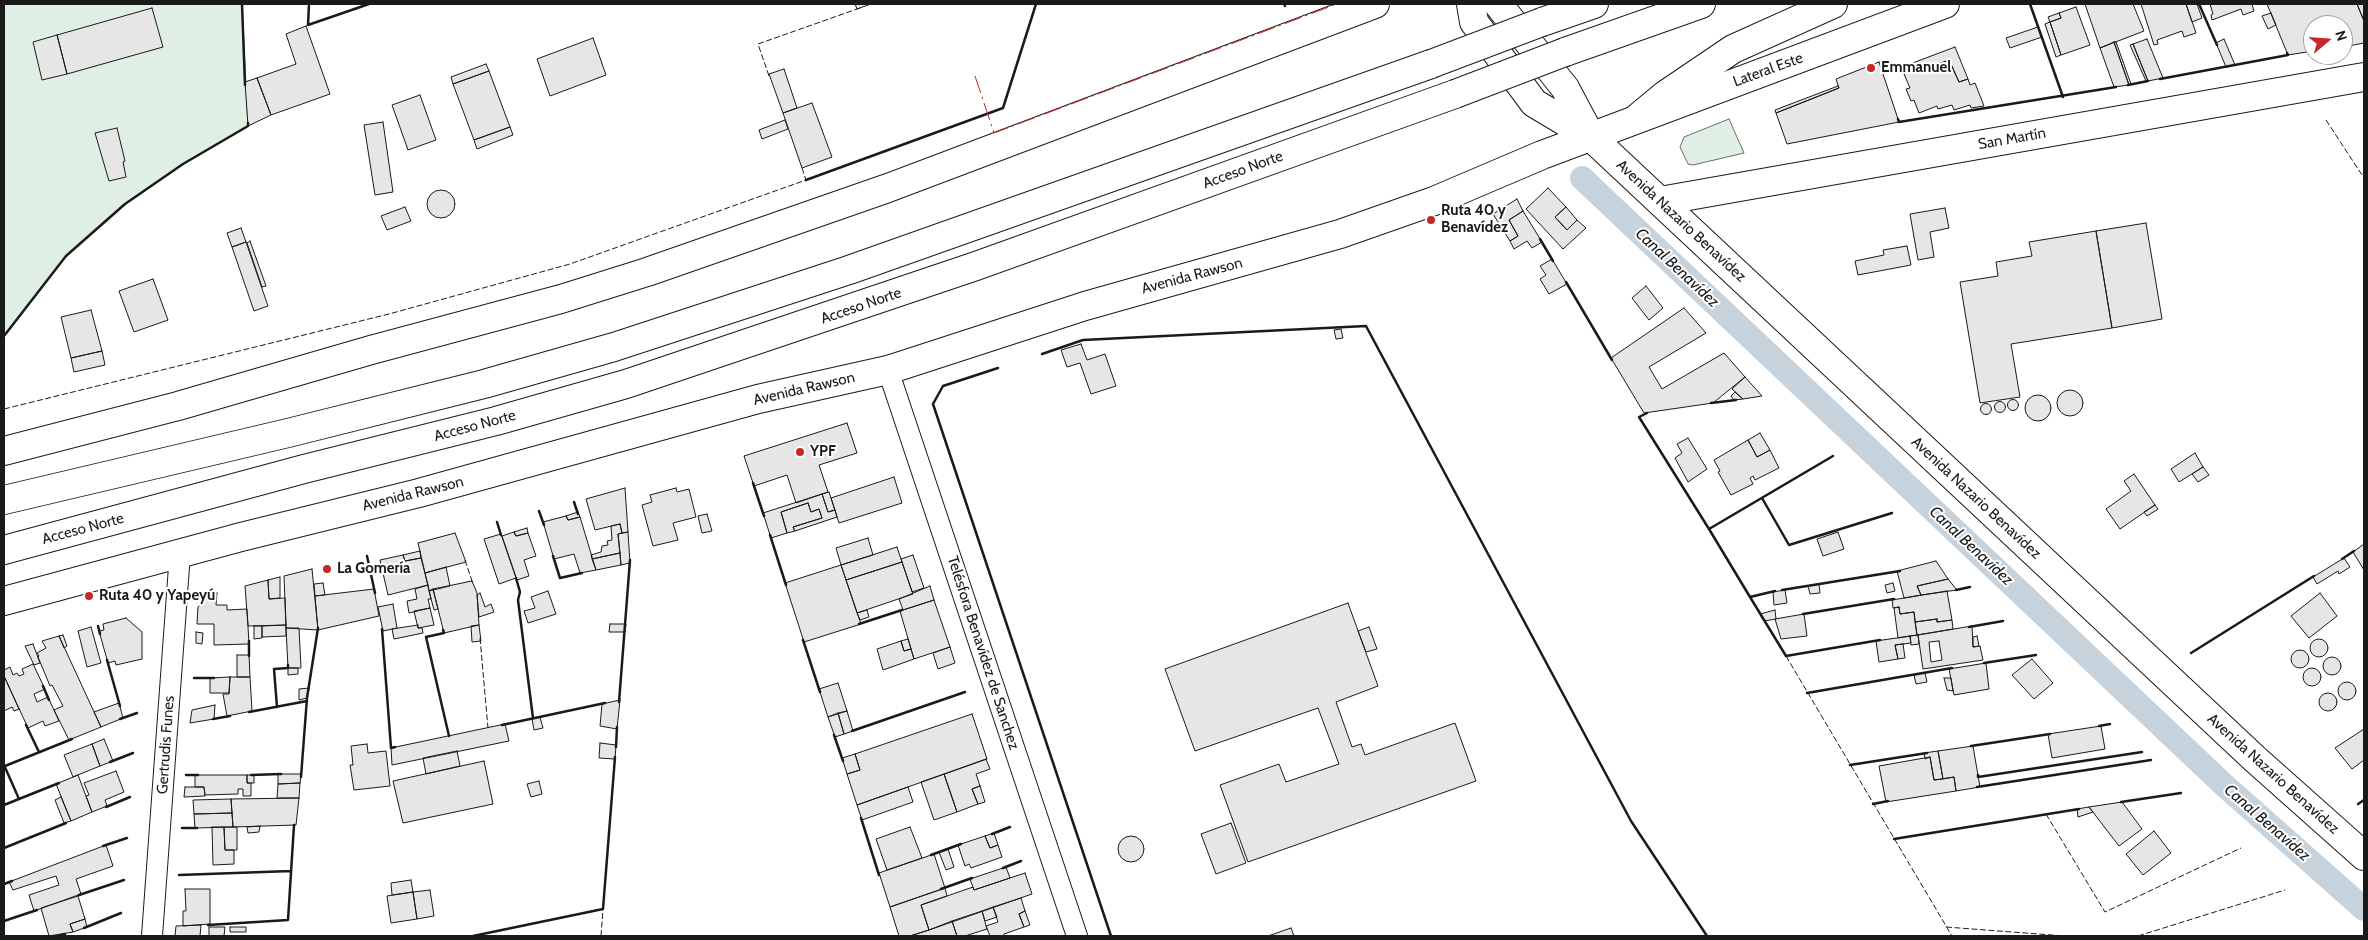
<!DOCTYPE html>
<meta charset="utf-8">
<style>
body{margin:0}
#map{position:relative;width:2368px;height:940px;overflow:hidden;background:#fff;font-family:Cabin,sans-serif}
canvas{display:block}
.frame{position:absolute;inset:0;border:5px solid #1a1a1a;pointer-events:none}
.north{position:absolute;left:2303px;top:15px;width:50px;height:50px;box-sizing:border-box;background:#fff;border:1px solid #a3a3a3;border-radius:50%;rotate:72deg;font-size:14px;font-weight:700;line-height:20px;text-align:center;color:#1a1a1a}
.north::after{content:'';display:block;margin:auto;width:18px;height:22px;background:#c62828;clip-path:polygon(50% 0,100% 100%,50% 72%,0 100%)}
</style>
<div id="map">
<canvas width="2368" height="940"></canvas>
<div class="frame"></div>
<div class="north">N</div>
</div>
<script>
const context = document.querySelector('canvas').getContext('2d');
context.lineJoin = 'round';
function fill(path, color) {
  context.fillStyle = color;
  context.fill(path, 'evenodd');
}
function toPath(rows) {
  const path = new Path2D();
  for (const r of rows) {
    if (r.length === 3) {
      path.moveTo(r[0] + r[2], r[1]);
      path.arc(r[0], r[1], r[2], 0, 2 * Math.PI);
      continue;
    }
    path.moveTo(r[0], r[1]);
    for (let i = 2; i < r.length; i += 2) path.lineTo(r[i], r[i + 1]);
  }
  return path;
}
function strokePath(path, color, width, dash) {
  context.strokeStyle = color;
  context.lineWidth = width;
  context.lineCap = dash ? 'butt' : 'round';
  context.setLineDash(dash || []);
  context.stroke(path);
}
function label(font, color, halo, rows, align = 'center') {
  context.font = font + ' Cabin,sans-serif';
  context.lineWidth = 4;
  context.setLineDash([]);
  context.textBaseline = 'middle';
  context.strokeStyle = halo;
  context.fillStyle = color;
  for (const [text, x, y, turn = 0] of rows) {
    context.save();
    context.translate(x, y);
    context.rotate((+turn || 0) * Math.PI / 180);
    context.textAlign = isNaN(turn) ? turn : align;
    if (halo) context.strokeText(text, 0, 0);
    context.fillText(text, 0, 0);
    context.restore();
  }
}
const green = toPath([
 [4,4,242,4,248,126,183,164,125,204,66,256,4,336,4,4],
 [1729,119,1744,153,1693,165,1688,164,1680,147,1684,137,1729,119]
]);
fill(green, '#e0efe3');
strokePath(green, '#6a6a6a', 1);
strokePath(toPath([
 [1582,178,2224,785,2364,909]
]), '#c6d2dc', 24);
const building = toPath([
 [855,4,871,4,857,9,855,4],
 [2085,4,2133,4,2144,31,2100,48,2085,4],
 [2141,4,2186,4,2196,33,2184,37,2182,31,2157,40,2158,44,2154,45,2141,4],
 [2186,4,2197,4,2202,18,2192,22,2186,4],
 [2210,4,2252,4,2254,11,2243,15,2241,9,2212,20,2211,15,2213,14,2210,4],
 [2267,4,2357,4,2364,21,2364,43,2343,47,2343,25,2313,25,2313,51,2288,55,2267,4],
 [2357,4,2364,4,2364,21,2357,4],
 [2076,7,2090,45,2061,55,2050,22,2061,18,2059,13,2076,7],
 [152,8,163,47,67,74,57,35,152,8],
 [2059,13,2061,18,2050,22,2048,17,2059,13],
 [2271,13,2276,25,2268,29,2262,16,2271,13],
 [2050,22,2061,55,2056,57,2045,24,2050,22],
 [306,26,330,94,271,115,257,78,296,64,286,34,306,26],
 [2038,27,2042,37,2010,48,2006,38,2038,27],
 [57,35,67,74,42,80,33,42,57,35],
 [593,38,606,75,550,96,537,59,593,38],
 [2147,39,2163,78,2148,81,2133,44,2147,39],
 [2224,39,2235,65,2226,67,2216,43,2224,39],
 [2114,42,2116,42,2131,84,2129,85,2114,42],
 [2114,42,2129,85,2114,87,2100,48,2114,42],
 [2133,44,2148,81,2146,81,2130,45,2133,44],
 [1955,47,1968,79,1959,82,1949,60,1920,71,1919,68,1904,74,1902,67,1955,47],
 [1949,60,1959,82,1968,79,1970,85,1975,83,1984,106,1971,108,1970,105,1954,110,1952,105,1938,109,1937,106,1919,113,1914,100,1911,101,1906,89,1910,88,1904,74,1919,68,1920,71,1949,60],
 [1879,62,1899,122,1787,144,1776,113,1839,88,1836,79,1879,62],
 [486,64,489,71,453,84,451,77,486,64],
 [784,69,797,108,783,113,769,74,784,69],
 [489,71,510,127,474,140,453,84,489,71],
 [257,78,271,115,248,126,245,82,257,78],
 [1838,86,1839,88,1776,113,1775,110,1838,86],
 [420,95,436,140,408,150,392,105,420,95],
 [812,103,832,157,802,168,783,113,812,103],
 [785,120,788,129,762,139,759,130,785,120],
 [383,122,393,192,375,195,364,125,383,122],
 [510,127,513,135,477,149,474,140,510,127],
 [117,128,125,161,123,162,126,177,109,181,95,133,117,128],
 [1548,188,1566,207,1555,217,1567,230,1577,220,1586,228,1563,249,1526,209,1548,188],
 [441,204,14],
 [1517,199,1523,211,1509,220,1518,236,1510,241,1493,214,1517,199],
 [405,207,411,221,387,230,381,216,405,207],
 [1566,207,1577,220,1567,230,1555,217,1566,207],
 [1945,208,1949,228,1930,232,1934,257,1918,260,1910,214,1945,208],
 [1523,211,1542,242,1532,248,1527,241,1514,249,1510,241,1518,236,1509,220,1523,211],
 [2146,223,2162,319,2112,328,2096,231,2146,223],
 [241,228,246,242,232,247,227,233,241,228],
 [2096,231,2112,328,2011,344,2020,397,1980,403,1960,282,1998,276,1996,262,2032,256,2029,242,2096,231],
 [250,241,266,286,262,287,247,243,250,241],
 [246,242,268,306,254,311,232,247,246,242],
 [1907,246,1911,265,1858,275,1855,261,1884,255,1883,250,1907,246],
 [1552,259,1567,284,1549,294,1540,279,1546,275,1540,266,1552,259],
 [153,279,168,320,134,332,119,291,153,279],
 [1646,286,1663,308,1649,320,1632,298,1646,286],
 [1684,308,1706,333,1649,367,1662,389,1724,353,1745,377,1713,403,1644,413,1611,358,1684,308],
 [91,310,102,351,71,358,61,317,91,310],
 [1341,329,1343,338,1336,339,1334,330,1341,329],
 [1081,344,1087,360,1105,354,1116,386,1091,394,1080,363,1067,367,1061,350,1081,344],
 [102,351,105,365,74,372,71,358,102,351],
 [1745,377,1762,396,1743,399,1732,389,1745,377],
 [2070,403,13],
 [1735,392,1743,399,1734,400,1731,396,1735,392],
 [2038,408,13],
 [2013,405,5.5],
 [2000,407,5.5],
 [1986,409,5.5],
 [847,423,857,453,819,465,828,492,796,503,787,475,754,486,744,456,847,423],
 [1760,433,1770,450,1757,457,1748,440,1760,433],
 [1688,438,1707,469,1688,482,1675,458,1682,453,1677,444,1688,438],
 [1748,440,1757,457,1770,450,1779,468,1755,480,1753,476,1750,478,1753,484,1731,495,1718,472,1720,471,1714,460,1748,440],
 [2195,453,2203,467,2179,482,2171,469,2195,453],
 [2203,467,2209,475,2198,482,2192,474,2203,467],
 [2134,474,2155,505,2120,529,2106,509,2131,491,2124,481,2134,474],
 [894,477,902,503,839,523,831,498,894,477],
 [625,488,628,532,622,533,620,524,595,530,586,499,625,488],
 [676,488,677,492,689,489,696,517,673,523,678,540,653,546,642,505,652,502,650,495,676,488],
 [829,492,835,510,828,512,822,494,829,492],
 [822,494,828,512,835,510,837,517,795,531,793,527,822,518,819,509,811,512,808,503,781,512,787,533,771,538,763,513,822,494],
 [808,503,811,512,819,509,822,518,793,527,795,531,787,533,781,512,808,503],
 [2155,505,2158,509,2147,516,2144,512,2155,505],
 [578,512,580,517,568,520,566,516,578,512],
 [707,514,712,531,702,533,698,516,707,514],
 [566,516,568,520,580,517,596,570,580,573,574,554,554,559,543,522,566,516],
 [620,524,622,533,618,534,620,553,592,559,591,555,601,552,602,546,608,545,607,541,612,540,611,526,620,524],
 [527,528,528,533,516,536,514,532,527,528],
 [514,532,516,536,528,533,536,556,524,560,529,576,517,580,502,536,514,532],
 [628,532,630,563,621,565,618,534,628,532],
 [1838,532,1844,549,1823,556,1817,539,1838,532],
 [455,533,466,562,425,573,418,543,455,533],
 [501,534,516,578,499,584,484,539,501,534],
 [868,538,873,555,841,565,836,548,868,538],
 [2364,544,2364,570,2353,552,2364,544],
 [897,547,902,562,846,580,841,565,897,547],
 [420,551,421,558,405,561,403,555,420,551],
 [620,553,621,565,596,570,592,559,620,553],
 [403,555,405,561,421,558,428,585,388,595,380,560,403,555],
 [913,555,924,588,912,592,901,559,913,555],
 [2344,558,2350,567,2339,574,2338,571,2317,584,2313,577,2344,558],
 [1936,561,1948,579,1917,586,1921,595,1904,598,1897,571,1936,561],
 [902,562,913,594,857,613,846,580,902,562],
 [841,565,861,624,804,642,785,583,841,565],
 [446,567,450,586,429,591,425,573,446,567],
 [312,569,318,630,286,628,284,576,312,569],
 [280,577,280,598,269,599,268,580,280,577],
 [1948,579,1957,590,1921,595,1917,586,1948,579],
 [268,580,269,599,285,598,286,625,248,626,245,586,268,580],
 [472,581,477,593,479,625,444,633,433,589,472,581],
 [323,583,325,595,315,596,314,584,323,583],
 [1893,583,1895,591,1887,593,1885,585,1893,583],
 [1819,584,1820,593,1810,594,1808,586,1819,584],
 [428,585,431,599,428,599,430,608,409,613,407,601,417,599,415,589,428,585],
 [930,586,934,600,903,610,899,599,930,586],
 [374,589,379,616,318,630,315,596,374,589],
 [433,589,438,609,434,610,429,591,433,589],
 [1785,590,1787,603,1774,605,1773,592,1785,590],
 [548,591,556,614,528,623,524,611,535,608,531,597,548,591],
 [1947,591,1952,620,1937,622,1937,619,1915,622,1914,612,1900,614,1899,607,1893,608,1892,600,1947,591],
 [217,593,216,605,227,605,227,610,247,609,249,644,214,645,214,624,197,624,198,607,211,595,217,593],
 [480,593,485,607,491,604,494,612,479,617,477,595,480,593],
 [2320,593,2337,616,2309,638,2291,616,2320,593],
 [934,600,950,647,914,659,900,611,934,600],
 [1348,603,1378,686,1336,702,1352,747,1361,744,1365,755,1455,723,1476,781,1248,862,1220,785,1279,764,1286,782,1339,764,1318,708,1195,751,1165,669,1348,603],
 [393,604,397,628,383,631,378,607,393,604],
 [1899,607,1900,614,1914,612,1917,635,1898,638,1894,608,1899,607],
 [430,608,434,625,418,628,414,611,430,608],
 [867,610,869,617,860,620,857,613,867,610],
 [1775,610,1776,619,1764,621,1760,614,1775,610],
 [1804,614,1807,636,1781,639,1775,619,1804,614],
 [126,618,142,632,142,659,116,665,115,661,108,663,99,631,104,630,103,624,126,618],
 [1937,619,1937,622,1952,620,1953,629,1917,635,1915,622,1937,619],
 [610,624,626,624,625,632,609,632,610,624],
 [286,625,286,636,262,637,262,626,286,625],
 [418,625,418,628,422,628,423,633,394,639,392,629,418,625],
 [479,625,481,641,472,642,471,626,479,625],
 [254,626,262,626,262,638,254,639,254,626],
 [1972,626,1973,647,1980,646,1983,660,1923,669,1918,635,1972,626],
 [1939,641,1942,660,1931,662,1929,642,1939,641],
 [91,627,101,663,87,667,78,631,91,627],
 [1369,627,1377,649,1366,652,1358,631,1369,627],
 [286,628,299,628,301,668,288,668,286,628],
 [196,632,203,633,202,644,196,643,196,632],
 [63,635,67,646,64,648,59,636,63,635],
 [1918,635,1919,644,1911,645,1910,636,1918,635],
 [59,636,101,727,69,740,54,710,63,706,52,685,50,686,38,657,39,656,37,653,46,648,42,641,59,636],
 [1910,636,1911,643,1895,645,1898,659,1879,662,1876,641,1910,636],
 [1977,636,1979,646,1973,647,1973,637,1977,636],
 [2319,648,9],
 [908,639,911,649,904,651,901,641,908,639],
 [901,641,904,651,911,649,914,659,883,670,877,649,901,641],
 [33,644,40,663,34,665,25,646,33,644],
 [1903,644,1905,658,1898,659,1895,645,1903,644],
 [950,647,955,663,938,669,933,653,950,647],
 [2300,659,9],
 [237,655,249,655,250,677,237,677,237,655],
 [2332,666,9],
 [2032,659,2053,683,2034,699,2012,675,2032,659],
 [1986,663,1989,689,1954,695,1949,669,1986,663],
 [33,664,45,689,34,694,37,702,48,697,59,721,45,726,43,721,28,728,4,676,4,670,10,667,13,675,17,673,19,676,24,674,22,669,33,664],
 [2312,677,9],
 [288,668,298,668,298,674,288,675,288,668],
 [1925,673,1927,682,1916,684,1914,675,1925,673],
 [4,676,19,709,14,711,12,707,4,711,4,676],
 [230,677,229,693,210,693,210,678,230,677],
 [230,677,250,677,252,711,227,716,223,694,229,694,230,677],
 [1944,678,1951,678,1953,691,1947,690,1944,678],
 [2347,691,9],
 [838,683,847,711,828,717,819,689,838,683],
 [309,688,307,698,299,700,299,689,309,688],
 [2328,702,9],
 [620,700,617,729,600,726,602,704,620,700],
 [119,703,123,718,101,727,94,712,119,703],
 [215,705,214,719,190,723,192,710,215,705],
 [847,711,853,731,844,734,838,713,847,711],
 [838,713,844,734,835,737,828,717,838,713],
 [972,714,987,759,857,805,847,774,860,770,855,754,972,714],
 [540,717,543,728,534,730,532,719,540,717],
 [505,724,509,741,392,765,391,748,505,724],
 [2101,726,2105,749,2052,758,2048,734,2101,726],
 [2364,729,2364,760,2352,769,2335,748,2364,729],
 [104,739,113,761,100,766,92,744,104,739],
 [600,743,616,745,615,759,599,758,600,743],
 [92,744,100,766,73,777,64,755,92,744],
 [367,744,368,753,386,751,390,786,354,790,350,765,353,765,351,746,367,744],
 [1973,746,1980,787,1956,791,1954,777,1943,779,1938,751,1973,746],
 [457,751,460,766,426,774,423,758,457,751],
 [1938,751,1943,779,1934,780,1930,757,1925,759,1924,753,1938,751],
 [855,754,860,770,847,774,842,758,855,754],
 [1930,757,1934,780,1954,777,1956,791,1886,802,1879,766,1930,757],
 [986,759,990,769,976,774,980,786,972,789,978,804,957,812,944,774,986,759],
 [484,761,493,804,403,823,393,781,484,761],
 [116,771,124,792,105,800,107,806,92,812,86,796,89,795,84,783,116,771],
 [278,774,301,774,300,783,278,784,278,774],
 [944,774,957,812,934,820,921,782,944,774],
 [78,775,92,812,71,821,56,784,78,775],
 [195,775,247,775,247,783,251,783,251,796,243,796,243,789,238,789,238,794,205,795,204,787,195,787,195,775],
 [247,775,254,775,254,783,247,783,247,775],
 [539,781,542,794,531,797,527,784,539,781],
 [300,783,299,798,277,798,278,784,300,783],
 [980,786,985,802,978,804,972,789,980,786],
 [185,787,204,787,205,796,184,797,185,787],
 [908,787,913,802,862,820,857,805,908,787],
 [61,797,71,821,64,823,55,800,61,797],
 [299,798,296,825,233,827,231,799,299,798],
 [231,799,232,813,194,814,193,800,231,799],
 [2122,802,2142,829,2119,846,2089,807,2122,802],
 [2089,807,2093,812,2078,817,2077,809,2089,807],
 [232,813,233,827,195,828,194,814,232,813],
 [1231,823,1246,863,1216,874,1201,834,1231,823],
 [260,826,259,832,248,833,247,827,260,826],
 [212,827,224,827,225,850,234,850,234,864,213,865,212,827],
 [224,827,237,827,237,850,225,850,224,827],
 [910,827,922,858,887,870,876,839,910,827],
 [2154,831,2171,853,2143,875,2126,854,2154,831],
 [994,833,998,845,990,848,985,836,994,833],
 [1131,849,13],
 [985,836,990,848,998,845,1002,857,971,868,969,864,965,866,958,845,985,836],
 [106,845,113,866,76,879,81,894,34,911,29,895,59,885,56,876,13,890,9,882,106,845],
 [948,849,954,867,946,870,939,852,948,849],
 [934,854,945,888,890,907,879,873,934,854],
 [1006,867,1010,878,974,890,970,879,1006,867],
 [1025,873,1032,894,929,930,921,905,973,887,974,890,1025,873],
 [411,880,413,892,392,895,391,883,411,880],
 [945,888,947,896,921,905,929,930,910,936,899,936,890,907,945,888],
 [185,889,210,889,210,924,183,926,183,911,186,911,185,889],
 [430,890,434,916,417,919,413,892,430,890],
 [413,892,417,919,391,923,387,896,413,892],
 [78,896,85,919,70,924,73,932,49,936,41,908,78,896],
 [1021,898,1025,911,1019,914,1024,927,1004,934,1004,936,990,936,986,926,998,922,993,907,1021,898],
 [993,907,997,917,985,921,982,911,993,907],
 [982,911,987,929,965,936,957,936,952,921,982,911],
 [1025,911,1030,925,1024,927,1019,914,1025,911],
 [85,919,87,927,73,932,70,924,85,919],
 [952,921,957,936,910,936,929,930,952,921],
 [201,925,200,936,175,936,176,926,201,925],
 [209,927,225,927,224,936,209,936,209,927],
 [230,927,246,927,246,932,230,932,230,927],
 [1291,928,1294,936,1268,936,1291,928]
]);
fill(building, '#e6e6e6');
strokePath(building, '#1a1a1a', 1);
const street = toPath([
 [888,370,1077,936],
 [152,936,180,553]
]);
const secondary = toPath([
 [1591,137,2255,759,2364,856],
 [1660,201,2364,77],
 [4,451,178,406,371,350,561,299,647,272,888,188,1375,4],
 [4,601,241,537,419,493,758,399,888,370,1085,306,1340,234,1434,201,1542,155,1945,4]
]);
const primary = toPath([
 [1471,4,1474,22,1534,103,1591,137],
 [1498,4,1565,88,1591,137]
]);
const highway = toPath([
 [1542,22,1594,4],
 [1565,52,1701,4],
 [1636,119,1665,95,1733,49,1833,4],
 [4,500,288,433,484,384,614,347,849,270,1431,64],
 [4,550,304,469,496,421,626,384,976,266,1455,94]
]);
strokePath(street, '#1a1a1a', 22);
strokePath(secondary, '#1a1a1a', 30);
strokePath(primary, '#1a1a1a', 30);
strokePath(highway, '#1a1a1a', 30);
strokePath(street, '#fff', 20);
strokePath(secondary, '#fff', 28);
strokePath(primary, '#fff', 28);
strokePath(highway, '#fff', 28);
const highwayBridge = toPath([
 [1431,64,1542,22],
 [1455,94,1565,52]
]);
strokePath(highwayBridge, '#1a1a1a', 30, []);
strokePath(highwayBridge, '#fff', 28);
strokePath(toPath([
 [769,76,758,44,860,8],
 [2326,120,2364,178],
 [4,409,389,314,570,264,806,180,801,165],
 [465,560,473,584],
 [480,638,488,728],
 [1786,656,1952,936],
 [2046,814,2105,912,2241,848],
 [1946,927,2065,936],
 [601,936,603,909],
 [2138,936,2285,890]
]), '#1a1a1a', 1, [6, 2.5]);
strokePath(toPath([
 [242,4,245,85],
 [309,4,308,25,369,4],
 [1284,4,1285,6],
 [2030,4,2063,97],
 [2199,4,2217,45],
 [2160,79,2288,55,2287,53],
 [2128,85,2148,81],
 [1898,119,1899,122,2116,87],
 [806,180,1003,108,1036,4],
 [1540,239,1553,261],
 [1566,282,1612,360],
 [4,336,66,256,125,204,183,164,248,126,248,123],
 [1042,354,1083,340,1366,326,1631,821,1707,936],
 [998,368,943,386,933,404,1111,936],
 [1711,403,1736,400],
 [1647,413,1639,417,1709,529,1833,456],
 [753,483,764,516],
 [1762,498,1789,545,1892,513],
 [574,502,578,514],
 [539,511,544,525],
 [497,522,501,535],
 [1709,529,1750,597,1775,591],
 [770,535,786,585],
 [367,556,375,593],
 [553,556,560,578,582,573],
 [2342,559,2354,551],
 [516,578,520,592,518,600,533,718],
 [1782,590,1900,571],
 [1956,590,1970,587],
 [1750,597,1786,656,1880,640],
 [1803,614,1894,599],
 [859,624,902,610],
 [98,626,100,634],
 [1969,627,2003,621],
 [382,629,391,748,395,747],
 [443,630,444,633,426,637,449,736],
 [803,640,820,692],
 [249,641,249,656],
 [2191,653,2314,576],
 [107,660,120,706],
 [1984,663,2036,655],
 [194,678,214,678],
 [43,686,49,700],
 [1807,693,1952,668],
 [619,702,630,560],
 [277,707,274,669,288,668,288,665],
 [249,712,307,701],
 [120,719,137,713],
 [213,719,230,716],
 [26,725,39,752],
 [502,725,605,703],
 [2099,726,2110,724],
 [852,731,965,692],
 [834,735,843,761],
 [1971,746,2050,734],
 [616,747,617,727],
 [110,762,133,753],
 [4,765,19,799],
 [1850,765,1927,753],
 [5,766,72,739],
 [186,775,198,775],
 [251,775,281,774],
 [1978,775,1978,777,2142,752],
 [301,777,307,698,318,628],
 [1977,787,2151,760],
 [2121,802,2181,793],
 [1873,804,1888,801],
 [2358,804,2364,800],
 [4,805,59,783],
 [106,807,130,797],
 [861,818,879,875],
 [182,828,197,828],
 [992,834,1010,827],
 [1894,839,2079,809],
 [103,846,127,838],
 [4,848,66,823],
 [931,855,961,844],
 [1003,868,1021,861],
 [179,875,291,871],
 [4,884,12,881],
 [941,889,972,878],
 [79,895,124,880],
 [4,921,37,910],
 [208,925,288,920,294,825],
 [84,928,121,913],
 [58,936,65,934],
 [473,936,603,909,615,757]
]), '#1a1a1a', 2.5);
strokePath(toPath([
 [975,76,994,133,1337,4]
]), '#c62828', 1, [18, 4, 2.5, 4]);
for (const [x, y, r, color] of [
 [1871,68,5,"#c62828"],
 [1431,220,5,"#c62828"],
 [800,452,5,"#c62828"],
 [327,569,5,"#c62828"],
 [89,596,5,"#c62828"]
]) {
  const dot = new Path2D();
  dot.arc(x, y, r, 0, 2 * Math.PI);
  context.fillStyle = color;
  context.fill(dot);
  strokePath(dot, '#fff', 2);
}
label('bold 15px', '#1a1a1a', '#fff', [
 ["Emmanuel",1881,68],
 ["Ruta 40 y",1441,211],
 ["Benavídez",1441,228],
 ["YPF",810,452],
 ["La Gomería",337,569],
 ["Ruta 40 y Yapeyú",99,596]
], 'left');
label('15px', '#1a1a1a', '#fff', [
 ["Lateral Este",1768,70,-20],
 ["San Martín",2012,139,-10],
 ["Acceso Norte",1243,170,-20],
 ["Avenida Nazario Benavídez",1681,221,43],
 ["Avenida Rawson",1192,276,-15],
 ["Acceso Norte",861,306,-19],
 ["Avenida Rawson",804,389,-13],
 ["Acceso Norte",475,426,-15],
 ["Avenida Rawson",413,494,-14],
 ["Avenida Nazario Benavídez",1976,498,43],
 ["Acceso Norte",83,529,-15],
 ["Telésfora Benavídez de Sanchez",983,653,72],
 ["Gertrudis Funes",166,745,-86],
 ["Avenida Nazario Benavídez",2273,774,42]
]);
label('italic 16px', '#1a1a1a', '#fff', [
 ["Canal Benavídez",1677,268,43],
 ["Canal Benavídez",1971,546,43],
 ["Canal Benavídez",2267,823,41]
]);
</script>
